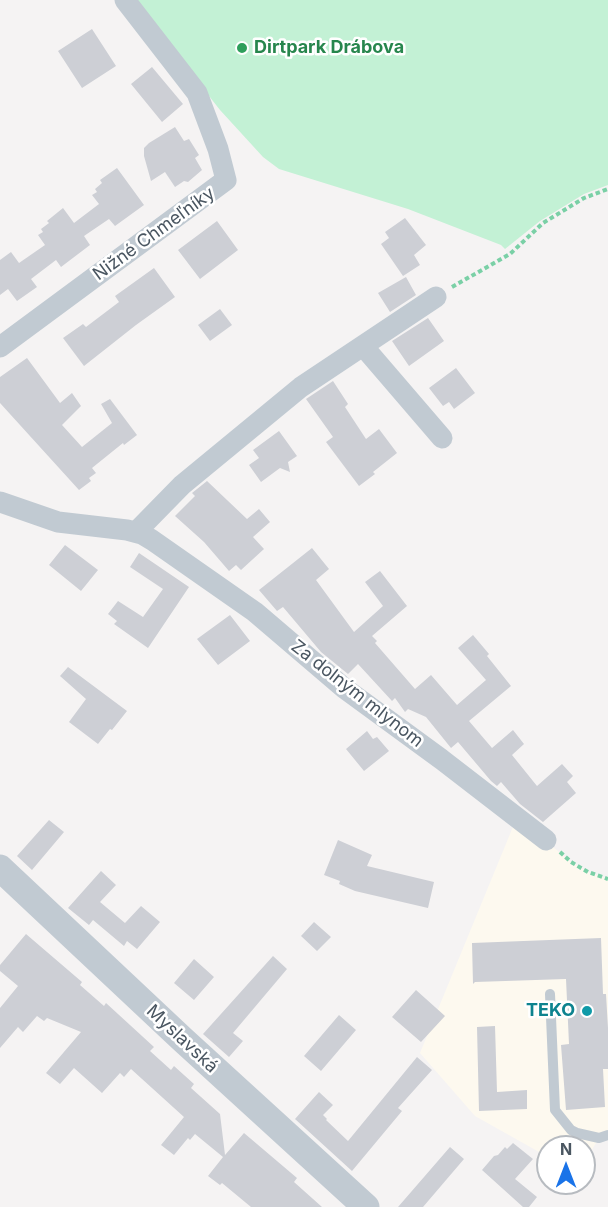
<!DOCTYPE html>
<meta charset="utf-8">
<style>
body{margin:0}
#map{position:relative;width:608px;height:1207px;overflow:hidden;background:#f5f3f3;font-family:Inter,sans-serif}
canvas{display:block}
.north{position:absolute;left:536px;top:1135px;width:60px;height:60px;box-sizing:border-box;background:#fff;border:2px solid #b7bbc0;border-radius:50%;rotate:0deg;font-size:16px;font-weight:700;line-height:24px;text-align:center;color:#4a5661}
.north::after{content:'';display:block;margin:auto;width:21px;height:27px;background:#1a73e8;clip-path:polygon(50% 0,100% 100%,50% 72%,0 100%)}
</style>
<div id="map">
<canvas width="608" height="1207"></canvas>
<div class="north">N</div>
</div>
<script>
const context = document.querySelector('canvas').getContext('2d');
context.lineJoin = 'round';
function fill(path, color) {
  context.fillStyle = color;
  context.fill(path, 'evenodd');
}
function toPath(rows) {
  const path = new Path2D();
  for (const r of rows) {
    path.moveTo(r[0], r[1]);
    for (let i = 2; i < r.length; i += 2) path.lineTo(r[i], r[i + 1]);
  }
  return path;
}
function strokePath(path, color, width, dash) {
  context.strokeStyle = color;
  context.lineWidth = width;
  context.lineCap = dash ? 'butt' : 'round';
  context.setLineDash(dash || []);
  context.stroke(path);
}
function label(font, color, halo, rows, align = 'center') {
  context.font = font + ' Inter,sans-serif';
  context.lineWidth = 5;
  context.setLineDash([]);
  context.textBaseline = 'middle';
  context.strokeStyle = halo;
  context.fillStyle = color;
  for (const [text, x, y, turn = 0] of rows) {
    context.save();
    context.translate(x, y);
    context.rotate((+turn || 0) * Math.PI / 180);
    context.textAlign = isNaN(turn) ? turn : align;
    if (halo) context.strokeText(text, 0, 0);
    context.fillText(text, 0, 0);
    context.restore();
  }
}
fill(toPath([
 [517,817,571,862,590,873,608,879,608,1135,599,1138,584,1163,584,1147,548,1147,548,1157,475,1116,420,1053]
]), '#fdf9ef');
fill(toPath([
 [134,0,608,0,608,185,584,194,540,221,505,249,501,245,408,209,279,169,263,157,220,110]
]), '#c3f1d5');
fill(toPath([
 [92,29,116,66,82,88,58,51],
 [152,67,183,104,162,122,131,84],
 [175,127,184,141,189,139,199,155,195,158,202,170,188,182,184,181,175,187,165,172,151,181,144,156,144,148,149,143],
 [117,168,144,205,115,226,109,219,84,236,90,245,61,267,56,260,31,279,37,287,17,301,8,289,0,295,0,260,11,252,19,263,45,245,38,235,43,232,41,229,49,223,47,221,63,208,74,223,99,204,92,195,97,192,95,189,102,183,100,180],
 [405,218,426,245,414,255,420,265,403,276,381,244,389,238,385,232],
 [217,221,238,250,200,279,178,250],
 [154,268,175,297,136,325,84,366,63,338,83,324,86,327,119,302,115,296],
 [406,277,416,295,390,312,378,293],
 [220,309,232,325,210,341,198,325],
 [428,318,444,341,409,366,392,341],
 [27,358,60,403,72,393,81,406,62,425,82,447,112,423,101,404,110,399,137,435,124,445,123,443,92,468,96,473,89,478,91,481,79,490,0,403,0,377],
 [456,368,475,393,454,409,449,402,443,406,429,388],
 [333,381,348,404,345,407,366,439,379,429,397,453,373,472,375,474,359,486,326,442,333,437,306,399],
 [279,431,297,456,288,462,290,472,280,468,261,482,249,465,259,458,253,450],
 [207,481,247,519,259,509,270,522,253,537,264,549,241,570,236,565,229,571,204,542,175,516,195,496,192,493],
 [65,545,98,570,81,591,49,565],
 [312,548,329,569,316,580,354,632,383,606,365,582,380,571,407,606,372,636,377,641,375,643,415,689,431,675,457,705,486,680,458,648,473,635,489,654,487,656,511,686,469,721,492,748,513,730,524,744,512,755,537,786,562,764,573,776,567,782,576,793,543,822,520,804,501,782,497,786,491,781,458,742,451,748,426,717,408,709,405,712,395,698,392,701,358,664,348,674,321,652,283,607,277,611,259,590],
 [139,553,189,587,148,648,114,624,117,621,108,614,118,601,143,617,163,589,130,567],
 [230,615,250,641,218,665,197,639],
 [68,667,127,711,112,730,110,729,98,744,69,722,86,699,60,676],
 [367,731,373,739,377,737,389,751,364,771,346,749],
 [49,820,64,832,32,870,17,856],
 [338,840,372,855,367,866,434,882,428,908,355,891,339,884,340,881,324,875],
 [101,871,116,885,100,902,125,923,141,906,160,922,137,949,127,941,124,946,93,920,89,925,68,908],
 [314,922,331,937,317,951,301,936],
 [26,934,82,982,80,985,104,1006,106,1003,154,1047,150,1051,171,1070,174,1066,194,1084,191,1088,220,1114,225,1155,244,1133,297,1178,294,1182,322,1207,251,1207,222,1183,220,1185,208,1176,223,1157,195,1134,190,1140,188,1138,174,1155,161,1145,184,1117,131,1069,124,1077,120,1073,102,1093,74,1068,60,1084,46,1073,81,1032,47,1018,44,1021,37,1016,23,1032,18,1027,0,1048,0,1008,18,986,0,971,0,965],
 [601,938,603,994,606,994,608,1028,608,1069,603,1069,605,1107,566,1110,561,1045,569,1044,566,979,475,982,473,984,472,943],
 [273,956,287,969,233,1033,243,1041,229,1057,203,1034],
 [194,959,214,977,194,1000,174,983],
 [416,990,445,1016,421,1042,392,1017],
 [339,1015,356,1030,321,1071,304,1056],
 [495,1026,497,1092,527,1090,527,1109,479,1111,477,1027],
 [417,1057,432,1070,398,1108,402,1111,352,1171,295,1119,319,1092,333,1105,323,1115,327,1119,326,1120,348,1141],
 [513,1143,533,1159,515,1179,537,1197,529,1207,523,1207,482,1170,494,1156,498,1155,505,1147,507,1149],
 [450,1147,464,1159,423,1207,398,1207]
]), '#cdcfd5');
strokePath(toPath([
 [452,287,510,254,543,223,584,198,608,189],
 [560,852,571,862,588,872,608,879]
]), '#7ad0a6', 4, [4.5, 3]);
strokePath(toPath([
 [550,994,555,1110,571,1130,577,1133,599,1138,608,1135]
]), '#c1cad2', 10);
strokePath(toPath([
 [363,346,442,438],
 [0,347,226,180,218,149,197,93,125,0],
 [0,502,58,522,127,530,142,534,152,540,255,612,344,688,441,759,546,840],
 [136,532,182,485,301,387,436,297]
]), '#c1cad2', 21);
strokePath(toPath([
 [0,868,182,1039,366,1207]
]), '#c1cad2', 27);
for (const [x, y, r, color] of [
 [242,48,6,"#2e9e5b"],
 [587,1011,6,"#0f9aa8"]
]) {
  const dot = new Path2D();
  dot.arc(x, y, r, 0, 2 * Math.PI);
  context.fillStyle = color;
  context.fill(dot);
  strokePath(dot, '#fff', 2);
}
label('bold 18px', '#27864d', '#fff', [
 ["Dirtpark Drábova",254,48]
], 'left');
label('18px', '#4a5661', '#fff', [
 ["Nižné Chmeľníky",154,234,-36],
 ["Za dolným mlynom",357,694,38],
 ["Myslavská",182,1039,43]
]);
label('bold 18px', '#0d838f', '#fff', [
 ["TEKO",575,1011]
], 'right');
</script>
